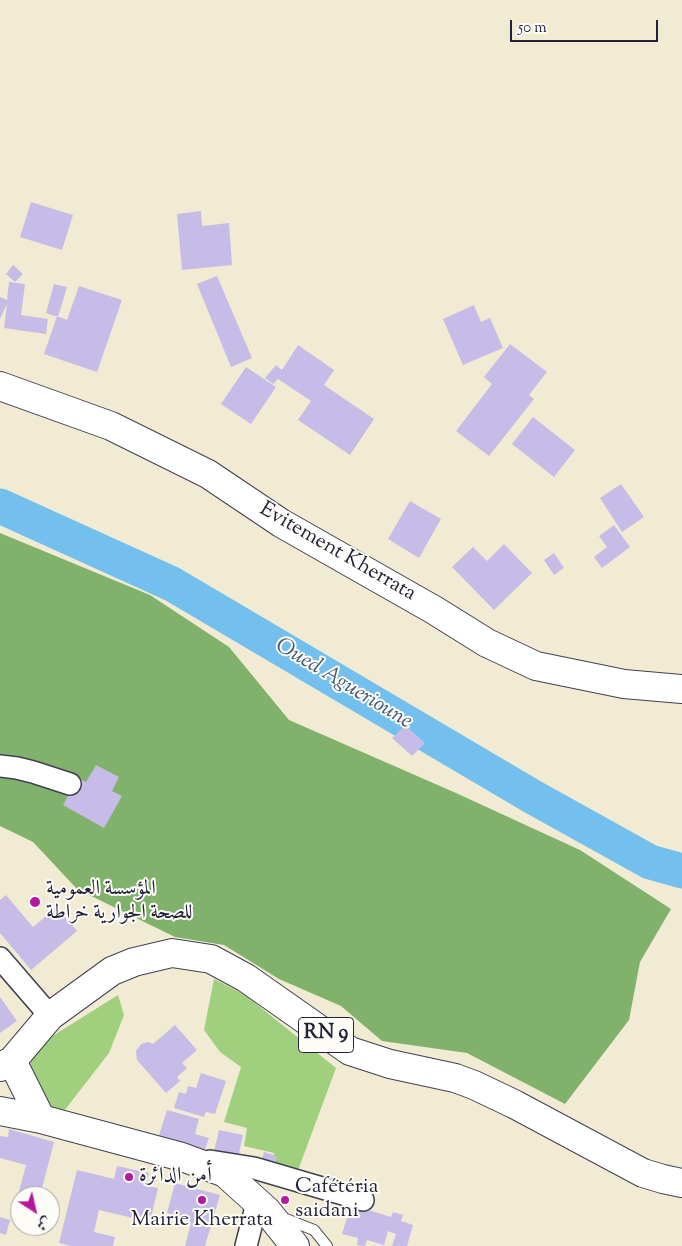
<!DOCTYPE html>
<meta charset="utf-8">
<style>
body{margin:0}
#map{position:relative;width:682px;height:1246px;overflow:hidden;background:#f1ebd4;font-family:"Sorts Mill Goudy",Amiri,serif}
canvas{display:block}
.north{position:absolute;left:10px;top:1186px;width:50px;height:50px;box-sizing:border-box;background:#fdfcf7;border:1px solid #a5a5ac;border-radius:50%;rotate:145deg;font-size:14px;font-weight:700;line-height:20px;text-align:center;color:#22223b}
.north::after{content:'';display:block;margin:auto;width:18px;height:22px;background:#b5179e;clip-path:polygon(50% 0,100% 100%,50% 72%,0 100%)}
.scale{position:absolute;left:510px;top:20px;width:148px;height:22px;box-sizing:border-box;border:2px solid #22223b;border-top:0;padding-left:6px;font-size:15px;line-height:18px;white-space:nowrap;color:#22223b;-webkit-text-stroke:4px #fdfcf7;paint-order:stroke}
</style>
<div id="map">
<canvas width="682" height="1246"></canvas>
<div class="north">ش</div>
<div class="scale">50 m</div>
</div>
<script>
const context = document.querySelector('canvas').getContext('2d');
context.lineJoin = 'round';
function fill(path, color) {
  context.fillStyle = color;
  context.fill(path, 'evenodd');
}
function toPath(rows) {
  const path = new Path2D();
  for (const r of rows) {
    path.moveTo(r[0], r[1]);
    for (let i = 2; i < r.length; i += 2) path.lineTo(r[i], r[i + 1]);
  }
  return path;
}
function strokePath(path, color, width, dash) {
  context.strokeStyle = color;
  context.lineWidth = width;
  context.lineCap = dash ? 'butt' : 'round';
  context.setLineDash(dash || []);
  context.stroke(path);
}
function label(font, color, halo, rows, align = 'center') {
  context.font = font + ' "Sorts Mill Goudy",Amiri,serif';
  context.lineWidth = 4;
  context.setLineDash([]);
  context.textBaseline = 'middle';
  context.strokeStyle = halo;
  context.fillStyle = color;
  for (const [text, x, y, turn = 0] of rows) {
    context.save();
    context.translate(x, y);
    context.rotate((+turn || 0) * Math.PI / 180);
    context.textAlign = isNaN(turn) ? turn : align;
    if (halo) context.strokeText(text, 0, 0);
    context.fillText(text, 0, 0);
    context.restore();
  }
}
fill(toPath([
 [214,979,245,995,336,1068,297,1173,273,1166,274,1153,244,1146,247,1128,224,1122,241,1067,220,1052,204,1030],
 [118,995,124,1015,109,1053,64,1111,49,1110,27,1070,33,1054,40,1045,51,1037]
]), '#a0cf7d');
fill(toPath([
 [0,533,150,595,229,647,289,720,456,793,580,850,671,909,640,962,629,1020,565,1104,467,1053,382,1041,341,1006,279,979,224,945,175,937,77,889,33,842,0,826]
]), '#80b26c');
strokePath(toPath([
 [0,506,172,584,533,797,650,862,682,871]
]), '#73bfed', 35);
fill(toPath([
 [31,202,73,215,62,250,20,237],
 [201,211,202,226,229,223,232,265,182,270,177,214],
 [13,265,23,274,15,282,6,274],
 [217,276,252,358,231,367,197,284],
 [9,282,25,284,21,315,48,319,46,334,4,328,7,304,0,319,0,297,7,300],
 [54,284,67,287,58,317,46,313],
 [79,286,122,300,97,372,44,354,57,316,67,320],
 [474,305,481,322,490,318,503,348,463,365,443,319],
 [510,344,547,372,529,395,534,399,489,456,456,431,492,384,484,377],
 [298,345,334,370,324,385,374,419,350,455,298,420,311,401,278,379,273,384,265,378,276,365,282,370],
 [246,367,276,387,251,424,221,404],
 [533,417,575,450,554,477,512,444],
 [621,484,644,517,622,532,600,498],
 [410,501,441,519,419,558,388,539],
 [614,525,630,547,602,568,594,557,607,547,599,536],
 [504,544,532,573,494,610,452,567,473,547,487,561],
 [554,553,564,568,554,575,544,560],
 [405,725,425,743,412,756,392,738],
 [96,765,119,777,112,791,122,796,104,828,63,805,78,778,86,782],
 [6,895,33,927,57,907,77,931,31,970,0,933,0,900],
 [0,997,17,1021,0,1033],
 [175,1025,197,1050,182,1063,187,1068,177,1077,180,1081,166,1093,137,1060,136,1051,141,1044,148,1042,153,1044],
 [201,1073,226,1081,215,1114,206,1112,204,1117,174,1108,179,1092,186,1094,188,1086,196,1088],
 [167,1110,199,1119,195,1134,209,1138,203,1155,157,1142],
 [9,1129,54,1142,40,1196,20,1196,20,1212,14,1210,26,1165,0,1158,0,1136,8,1137],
 [219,1130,243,1135,237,1162,213,1156],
 [264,1152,277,1156,273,1170,260,1166],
 [117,1166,149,1173,146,1186,158,1188,150,1222,99,1210,94,1232,115,1237,113,1246,71,1246,59,1243,77,1170,114,1179],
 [175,1183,220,1195,205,1246,185,1246,191,1223,172,1218,172,1215,167,1213],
 [350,1208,361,1211,362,1208,391,1217,393,1212,403,1215,401,1221,413,1225,407,1246,392,1246,396,1234,388,1231,384,1245,367,1240,365,1246,357,1245,358,1238,342,1234],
 [0,1217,10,1220,6,1235,0,1233]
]), '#c6bce7');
const lane = toPath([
 [281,1217,314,1230,327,1246]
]);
const street = toPath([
 [0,766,17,768,33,772,70,784],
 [0,958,50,1016],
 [210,1161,254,1168,363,1200],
 [246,1246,257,1203]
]);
const secondary = toPath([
 [12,1061,41,1119],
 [0,1111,41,1119,182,1157,225,1173,267,1211,295,1246]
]);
const primary = toPath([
 [0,386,111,426,208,474,281,523,434,610,487,643,536,666,624,684,682,689],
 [0,1067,12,1061,50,1016,112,971,134,962,172,953,211,959,246,978,350,1051,390,1064,455,1078,474,1085,514,1104,643,1173,663,1179,682,1183]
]);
strokePath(lane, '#414052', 12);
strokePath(street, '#414052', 24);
strokePath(secondary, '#414052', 30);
strokePath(primary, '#414052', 30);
strokePath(lane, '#fff', 10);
strokePath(street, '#fff', 21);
strokePath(secondary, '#fff', 28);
strokePath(primary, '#fff', 28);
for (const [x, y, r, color] of [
 [35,902,6,"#b5179e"],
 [129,1177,5,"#b5179e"],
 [202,1200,5,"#b5179e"],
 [285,1200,5,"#b5179e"]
]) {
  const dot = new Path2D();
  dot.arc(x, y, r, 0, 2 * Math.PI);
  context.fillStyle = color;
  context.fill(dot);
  strokePath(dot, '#fdfcf7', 2);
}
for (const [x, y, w] of [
 [326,1035,55]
]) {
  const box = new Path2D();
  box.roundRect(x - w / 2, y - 17.5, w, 35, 4);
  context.fillStyle = '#fdfcf7';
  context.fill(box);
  strokePath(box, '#22223b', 1);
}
label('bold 20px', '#22223b', null, [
 ["RN 9",326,1035]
]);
label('21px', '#22223b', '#fdfcf7', [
 ["Evitement Kherrata",337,553,30]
]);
label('21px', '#22223b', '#fdfcf7', [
 ["المؤسسة العمومية",46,890],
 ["للصحة الجوارية خراطة",46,914],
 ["أمن الدائرة",139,1177],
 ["Cafétéria",295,1188],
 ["saidani",295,1212],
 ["Mairie Kherrata",202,1221,"center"]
], 'left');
label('italic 22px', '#3e5979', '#fdfcf7', [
 ["Oued Aguerioune",343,685,31]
]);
</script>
